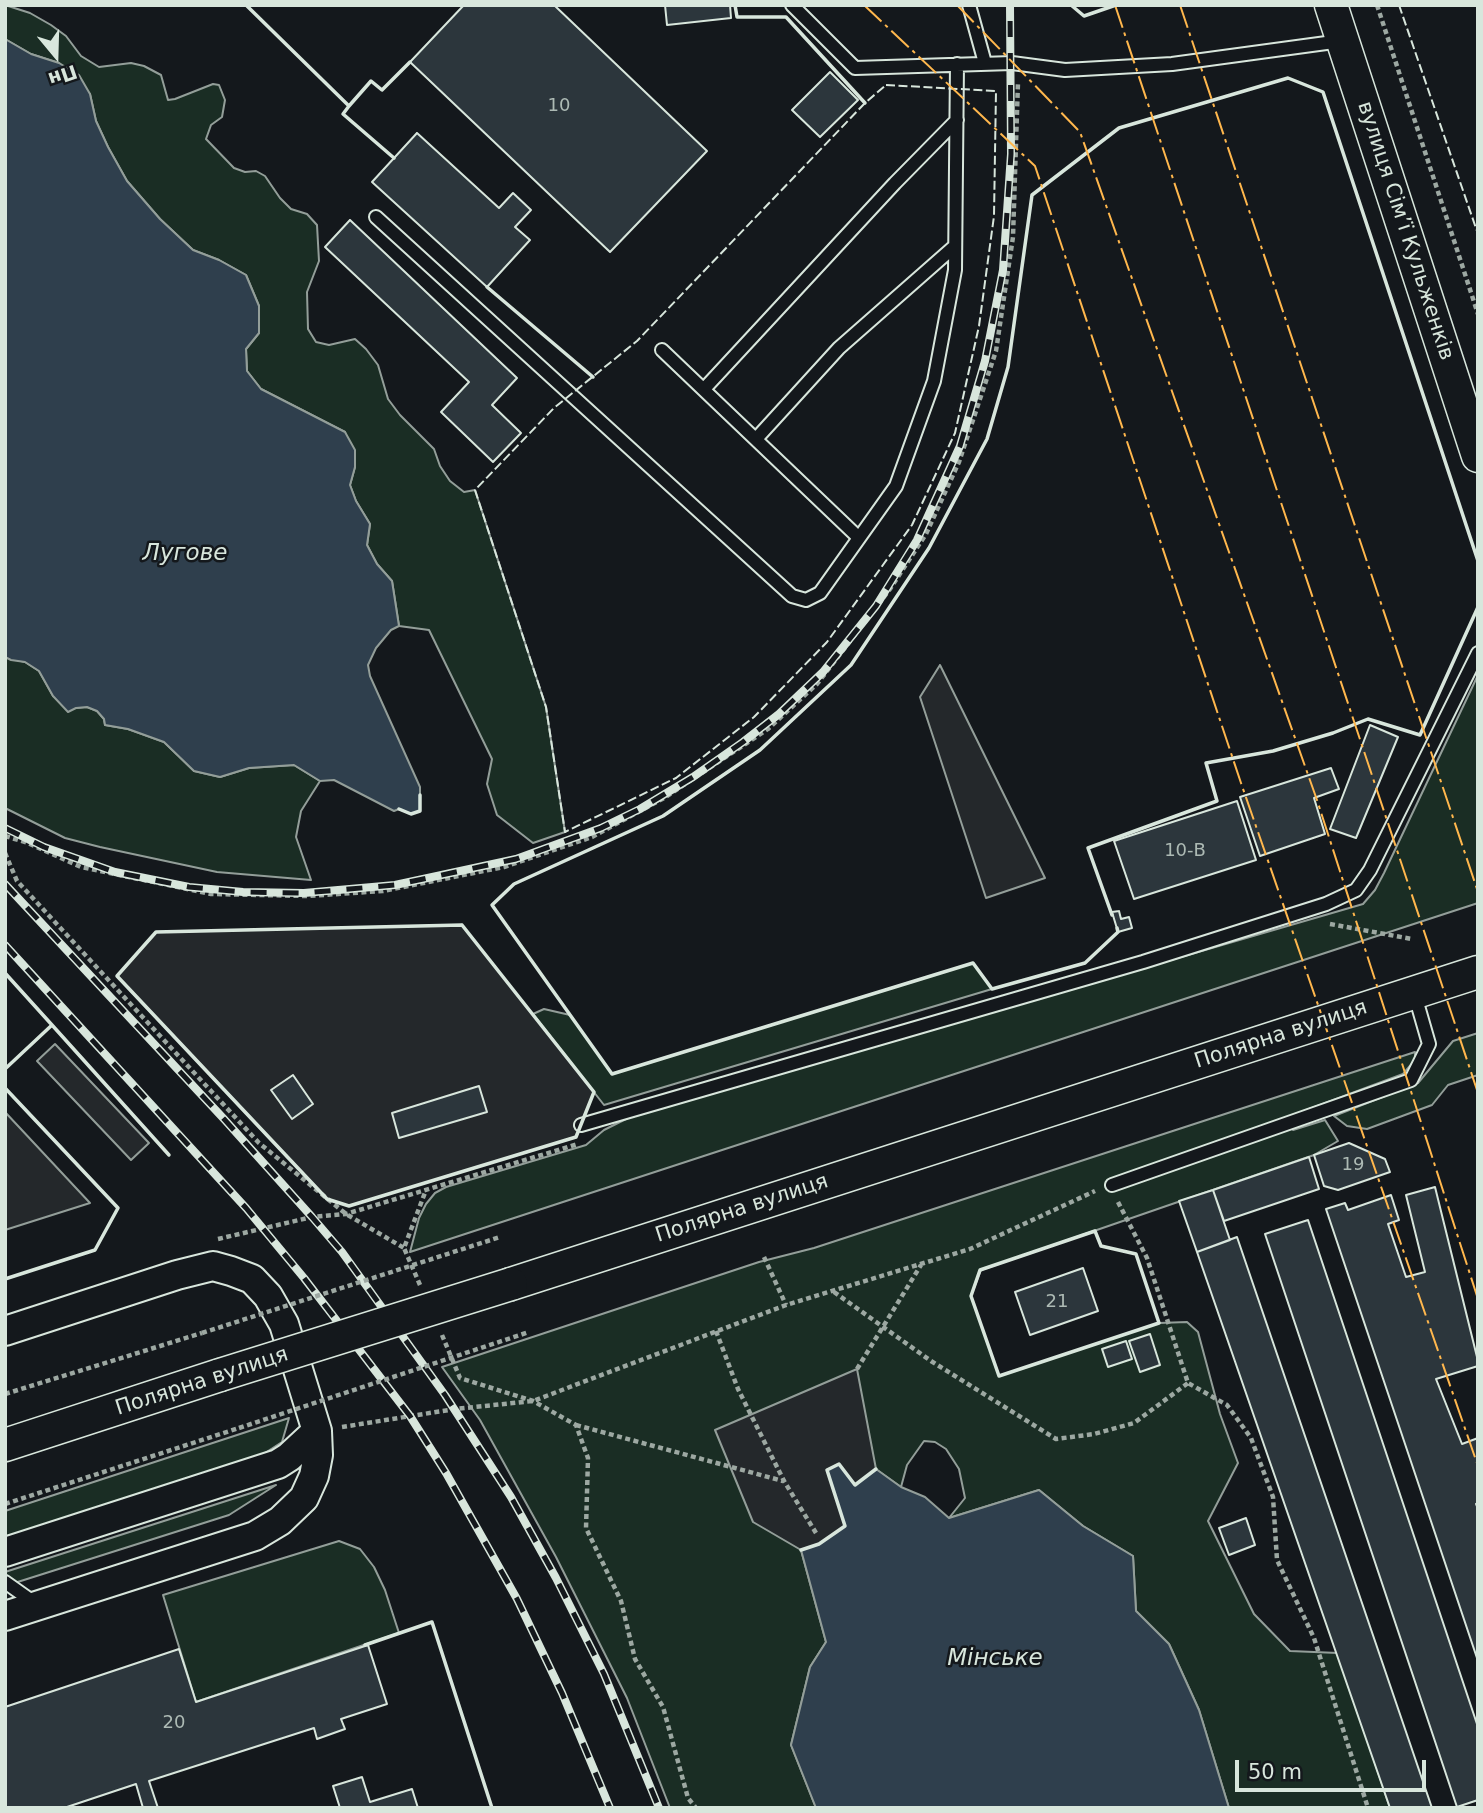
<!DOCTYPE html>
<meta charset="utf-8">
<style>
body{margin:0}
#map{position:relative;width:1483px;height:1813px;overflow:hidden;background:#14181c;font-family:"DejaVu Sans",sans-serif}
canvas{display:block}
.frame{position:absolute;inset:0;border:7px solid #d8e6dc;pointer-events:none}
.north{position:absolute;left:21px;top:21px;width:70px;height:70px;-webkit-text-stroke:5px #14181c;paint-order:stroke;rotate:161deg;font-size:19px;font-weight:700;line-height:28px;text-align:center;color:#d8e6dc}
.north::after{content:'';display:block;margin:auto;width:24px;height:32px;background:#d8e6dc;clip-path:polygon(50% 0,100% 100%,50% 72%,0 100%)}
.scale{position:absolute;left:1235px;top:1760px;width:191px;height:32px;box-sizing:border-box;border:4px solid #d8e6dc;border-top:0;padding-left:9px;font-size:21px;line-height:24px;white-space:nowrap;color:#d8e6dc;-webkit-text-stroke:5px #14181c;paint-order:stroke}
</style>
<div id="map">
<canvas width="1483" height="1813"></canvas>
<div class="frame"></div>
<div class="north">Пн</div>
<div class="scale">50 m</div>
</div>
<script>
const context = document.querySelector('canvas').getContext('2d');
context.lineJoin = 'round';
function fill(path, color) {
  context.fillStyle = color;
  context.fill(path, 'evenodd');
}
function toPath(rows) {
  const path = new Path2D();
  for (const r of rows) {
    path.moveTo(r[0], r[1]);
    for (let i = 2; i < r.length; i += 2) path.lineTo(r[i], r[i + 1]);
  }
  return path;
}
function strokePath(path, color, width, dash) {
  context.strokeStyle = color;
  context.lineWidth = width;
  context.lineCap = dash ? 'butt' : 'round';
  context.setLineDash(dash || []);
  context.stroke(path);
}
function label(font, color, halo, rows, align = 'center') {
  context.font = font + ' "DejaVu Sans",sans-serif';
  context.lineWidth = 5;
  context.setLineDash([]);
  context.textBaseline = 'middle';
  context.strokeStyle = halo;
  context.fillStyle = color;
  for (const [text, x, y, turn = 0] of rows) {
    context.save();
    context.translate(x, y);
    context.rotate((+turn || 0) * Math.PI / 180);
    context.textAlign = isNaN(turn) ? turn : align;
    if (halo) context.strokeText(text, 0, 0);
    context.fillText(text, 0, 0);
    context.restore();
  }
}
const green = toPath([
 [5,5,30,13,51,25,66,36,81,56,99,67,131,63,144,66,161,75,168,100,175,99,213,84,219,85,225,100,222,117,211,125,206,139,234,168,245,172,256,171,265,176,280,198,291,209,307,214,317,225,319,261,307,292,308,329,316,342,329,345,355,339,366,349,378,365,388,399,400,415,434,449,440,466,450,481,464,492,475,490,546,707,565,832,533,843,497,815,487,784,492,759,429,630,399,626,392,581,377,564,367,545,370,524,356,501,350,485,355,467,345,432,261,389,247,371,246,349,259,333,259,306,246,275,219,260,193,250,160,219,127,181,108,147,96,121,90,94,59,63,31,54,5,39,5,5],
 [5,657,25,662,39,671,53,696,76,708,87,707,97,711,104,719,105,725,128,729,164,742,194,771,220,777,249,768,294,765,320,781,301,811,296,837,311,880,217,872,100,847,65,838,5,808,5,657],
 [1478,675,1478,903,410,1252,419,1218,426,1204,435,1193,446,1187,586,1145,604,1130,628,1118,1363,904,1375,890,1384,873,1478,675],
 [973,963,992,989,604,1105,533,1014,544,1009,570,1015,612,1074,973,963],
 [1478,1033,1478,1075,1448,1085,1432,1105,1367,1129,1347,1126,1334,1116,1418,1083,1453,1041,1478,1033],
 [1415,1052,1415,1060,1403,1074,1285,1118,1293,1130,1325,1120,1338,1141,1314,1155,981,1270,971,1296,999,1376,1159,1323,1187,1322,1198,1332,1220,1414,1238,1463,1208,1521,1254,1614,1290,1651,1338,1653,1390,1808,1229,1808,1199,1710,1169,1644,1136,1611,1133,1556,1083,1526,1039,1490,949,1518,965,1498,959,1469,946,1449,935,1442,924,1441,907,1465,901,1487,877,1470,801,1550,826,1642,810,1667,791,1745,816,1808,670,1808,627,1698,556,1557,480,1420,442,1367,759,1262,814,1248,1415,1052],
 [289,1418,282,1442,262,1455,5,1538,5,1511,289,1418],
 [276,1485,229,1515,5,1586,5,1572,276,1485],
 [339,1541,360,1549,374,1567,385,1590,399,1633,196,1702,163,1595,339,1541]
]);
fill(green, '#1a2d24');
strokePath(green, '#939e99', 2);
const parking = toPath([
 [940,665,1045,878,986,898,920,697,940,665],
 [462,925,594,1092,576,1137,349,1206,327,1199,117,976,156,932,462,925],
 [55,1044,149,1143,131,1160,37,1061,55,1044],
 [5,1112,90,1203,5,1230,5,1112],
 [857,1369,876,1469,855,1485,845,1526,819,1544,801,1550,753,1522,715,1430,857,1369]
]);
fill(parking, '#24282b');
strokePath(parking, '#939e99', 2);
const water = toPath([
 [5,39,31,54,59,63,79,75,90,94,96,121,108,147,127,181,160,219,193,250,219,260,246,275,259,306,259,333,246,349,247,371,261,389,345,432,355,450,355,467,350,485,356,501,370,524,367,545,377,564,392,581,399,626,391,630,376,648,368,665,370,676,420,787,420,811,411,814,399,809,394,811,334,780,320,781,294,765,249,768,220,777,194,771,164,742,128,729,105,725,104,719,97,711,87,707,76,708,68,712,53,696,39,671,25,662,11,660,5,657,5,39],
 [839,1464,855,1485,876,1469,901,1487,925,1497,949,1518,1039,1490,1083,1526,1133,1556,1136,1611,1169,1644,1199,1710,1229,1808,816,1808,791,1745,810,1667,826,1642,801,1550,819,1544,845,1526,827,1470,839,1464]
]);
fill(water, '#2f3f4d');
strokePath(water, '#939e99', 2);
const building = toPath([
 [464,5,554,5,707,151,610,252,410,62,464,5],
 [665,5,730,5,731,18,667,25,665,5],
 [830,72,858,100,820,137,792,110,830,72],
 [417,133,499,208,513,193,531,210,515,227,530,240,487,287,372,182,417,133],
 [350,220,517,378,492,405,521,433,493,462,441,412,469,382,325,247,350,220],
 [1370,725,1398,737,1356,838,1330,829,1370,725],
 [1331,768,1339,789,1314,798,1325,834,1260,856,1240,797,1331,768],
 [1237,801,1256,860,1134,899,1114,841,1237,801],
 [1119,911,1121,919,1129,917,1132,928,1118,932,1112,912,1119,911],
 [293,1075,313,1104,292,1119,271,1090,293,1075],
 [479,1086,487,1112,399,1138,392,1113,479,1086],
 [1349,1143,1385,1159,1390,1172,1338,1190,1324,1186,1314,1155,1349,1143],
 [1309,1157,1319,1189,1224,1221,1213,1190,1309,1157],
 [1435,1187,1478,1361,1478,1366,1436,1379,1462,1444,1478,1438,1478,1503,1476,1504,1478,1509,1478,1661,1326,1209,1345,1203,1348,1210,1391,1195,1399,1220,1388,1224,1406,1277,1425,1272,1406,1195,1435,1187],
 [1213,1190,1230,1240,1197,1252,1179,1201,1213,1190],
 [1308,1220,1478,1727,1478,1800,1457,1807,1265,1234,1308,1220],
 [1237,1237,1432,1808,1390,1808,1197,1252,1237,1237],
 [1083,1268,1098,1311,1030,1335,1015,1292,1083,1268],
 [1150,1334,1160,1365,1140,1372,1129,1341,1150,1334],
 [1126,1341,1132,1359,1108,1367,1102,1349,1126,1341],
 [1246,1518,1255,1545,1229,1555,1219,1528,1246,1518],
 [368,1645,387,1704,341,1719,345,1729,317,1739,314,1728,149,1781,158,1808,143,1808,136,1784,64,1808,5,1808,5,1707,179,1649,196,1702,368,1645],
 [362,1777,370,1802,412,1789,418,1808,340,1808,333,1786,362,1777]
]);
fill(building, '#2c363c');
strokePath(building, '#d8e6dc', 2);
const service = toPath([
 [792,5,855,68,1012,63,1065,70,1172,64,1341,41],
 [969,5,985,63],
 [376,217,792,596,806,600,820,593,896,486,934,381,955,270,957,64],
 [662,350,859,538],
 [705,388,895,183,957,120],
 [756,439,839,348,955,246],
 [581,1125,1143,962,1326,904,1356,890,1370,870,1478,653],
 [1112,1185,1411,1080,1429,1044,1414,992],
 [5,1582,36,1604]
]);
const tertiary = toPath([
 [5,1331,177,1275,213,1266,231,1271,252,1279,268,1296,284,1324,317,1431,318,1455,314,1476,304,1498,280,1521,255,1536,5,1616],
 [5,1552,278,1464,289,1457,317,1431]
]);
const secondary = toPath([
 [1331,5,1478,456],
 [511,1284,1478,972],
 [5,1445,220,1375]
]);
strokePath(service, '#d8e6dc', 16);
strokePath(tertiary, '#d8e6dc', 32);
strokePath(secondary, '#d8e6dc', 35);
strokePath(toPath([
 [1377,5,1478,314],
 [5,836,28,843,81,867,211,894,308,896,383,891,504,867,592,837,664,798,768,729,817,684,890,589,926,534,959,462,996,351,1013,237,1018,82],
 [5,853,17,881,259,1143,346,1214,404,1248],
 [1330,924,1412,939],
 [1118,1202,1147,1258,1188,1383,1227,1405,1251,1438,1273,1497,1277,1560,1314,1638,1368,1808],
 [218,1239,312,1217,346,1214,578,1144],
 [764,1257,786,1305],
 [420,1285,404,1248,426,1190],
 [834,1292,931,1361,1056,1439,1094,1434,1134,1423,1188,1383],
 [716,1331,738,1389,784,1481,816,1533],
 [442,1335,460,1378,533,1401,576,1425,588,1458,586,1528,621,1601,635,1659,663,1707,688,1798,696,1808],
 [857,1369,921,1265],
 [5,1394,202,1333],
 [576,1425,783,1481],
 [342,1427,455,1409,533,1401,786,1305,970,1249,1095,1191],
 [5,1504,239,1428]
]), '#9da8a2', 4.5, [5, 3.5]);
strokePath(service, '#14181c', 12);
strokePath(tertiary, '#14181c', 28);
strokePath(secondary, '#14181c', 32);
const rail = toPath([
 [5,828,44,847,115,872,189,887,243,892,304,893,395,885,516,859,601,828,640,809,693,777,743,742,779,714,823,672,876,606,917,540,960,446,985,361,1003,270,1011,154,1010,5],
 [5,884,224,1119,312,1217,342,1252,445,1395,511,1497,556,1578,604,1674,659,1808],
 [5,945,246,1208,304,1278,410,1416,446,1473,517,1599,562,1693,610,1808]
]);
strokePath(rail, '#d8e6dc', 8);
strokePath(rail, '#14181c', 5, [16]);
const secondaryBridge = toPath([
 [220,1375,511,1284]
]);
strokePath(secondaryBridge, '#d8e6dc', 35, []);
strokePath(toPath([
 [202,1333,500,1237],
 [239,1428,529,1332]
]), '#9da8a2', 4.5, [5, 3.5]);
strokePath(secondaryBridge, '#14181c', 32);
strokePath(toPath([
 [1399,5,1478,234],
 [886,85,996,91,994,216,979,326,955,433,912,525,827,642,754,717,676,778,565,832,546,707,475,490,554,408,637,341,865,103,886,85]
]), '#d8e6dc', 2, [9, 3.5]);
strokePath(toPath([
 [246,5,349,106,343,114,394,158],
 [735,5,737,17,786,17,865,103],
 [1071,5,1084,16,1116,5],
 [349,106,371,81,382,90,410,62],
 [487,287,593,377],
 [399,809,411,814,420,811,420,795],
 [1112,915,1088,848,1217,801,1206,763,1273,751,1333,733,1368,719,1420,735,1478,607],
 [462,925,594,1092,576,1137,349,1206,327,1199,117,976,156,932,462,925],
 [1117,928,1118,932,1085,963,992,989,973,963,612,1074,492,905,514,884,663,816,760,750,851,665,929,548,987,439,1008,367,1032,195,1119,128,1288,78,1323,92,1478,561],
 [5,973,52,1025,5,1069],
 [52,1025,169,1155],
 [5,1088,118,1208,95,1250,5,1279],
 [1095,1231,1101,1246,1136,1254,1159,1323,999,1376,971,1296,980,1270,1095,1231],
 [801,1550,819,1544,845,1526,827,1470,839,1464,855,1485,876,1469],
 [365,1645,432,1622,492,1808]
]), '#d8e6dc', 3.5);
strokePath(toPath([
 [864,5,1035,166,1241,783,1478,1466],
 [957,5,1080,132,1317,800,1478,1299],
 [1115,5,1478,1093],
 [1180,5,1478,892]
]), '#ffb74d', 2, [24, 5, 3.5, 5]);
label('18px', '#adbab4', null, [
 ["10",559,106],
 ["10-В",1185,851],
 ["19",1353,1165],
 ["21",1057,1302],
 ["20",174,1723]
]);
label('21px', '#d8e6dc', '#14181c', [
 ["вулиця Сімʼї Кульженків",1405,231,72],
 ["Полярна вулиця",1281,1035,-18],
 ["Полярна вулиця",742,1209,-18],
 ["Полярна вулиця",202,1382,-18]
]);
label('italic 23px', '#d8e6dc', '#14181c', [
 ["Лугове",185,554],
 ["Мінське",995,1659]
]);
</script>
